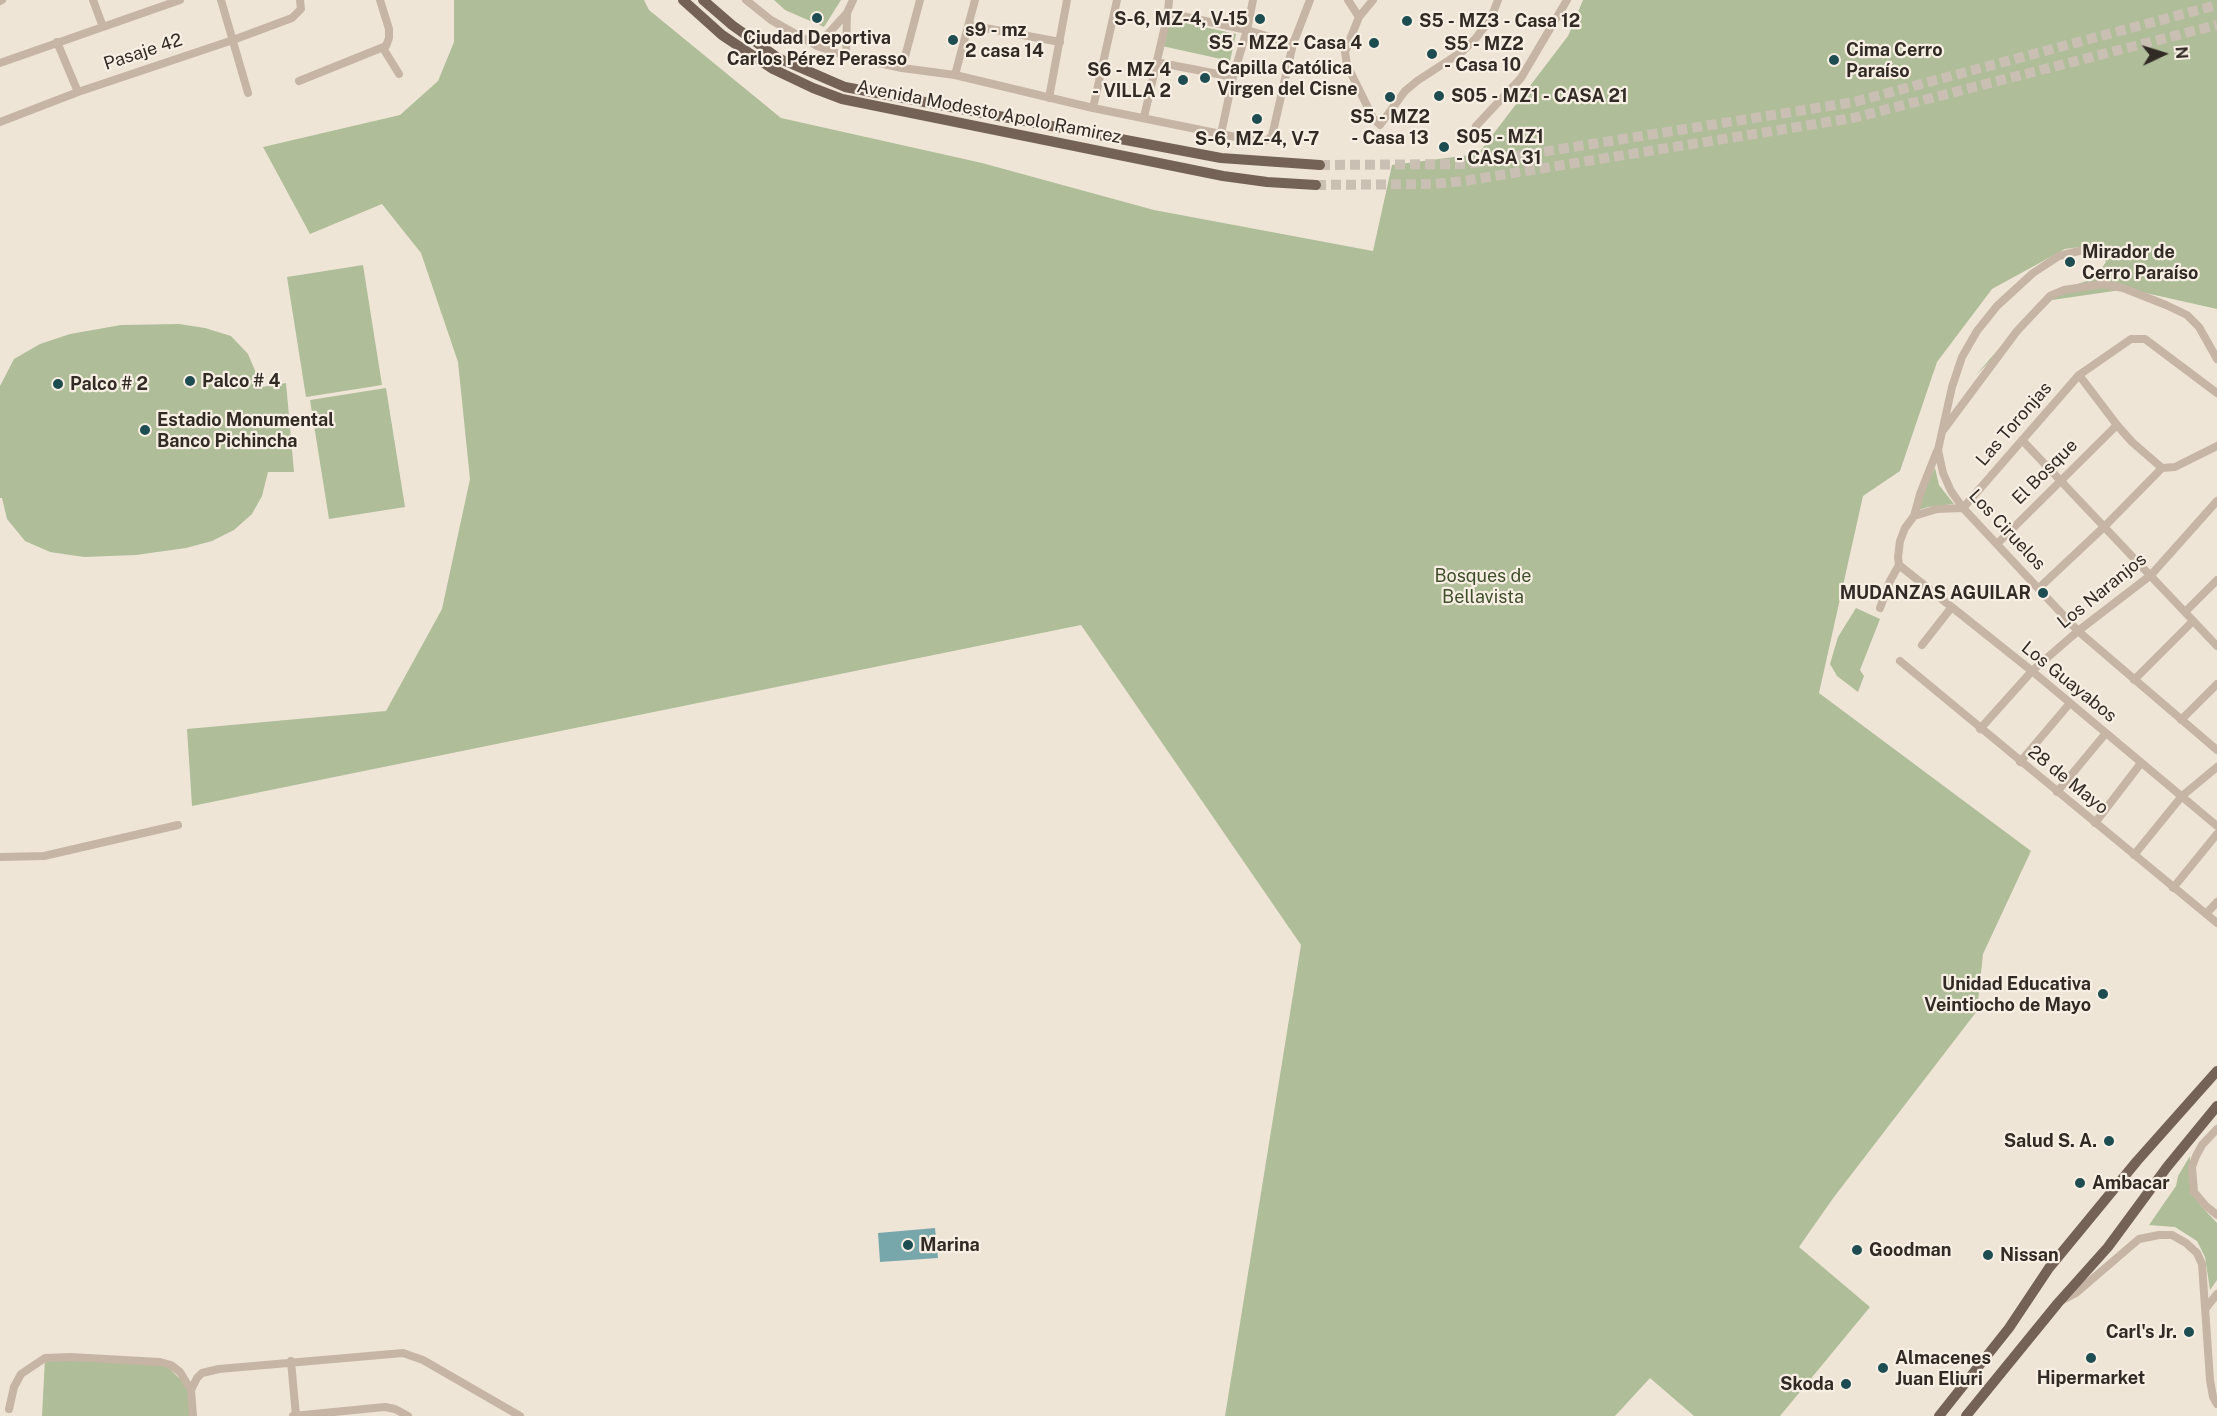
<!DOCTYPE html>
<meta charset="utf-8">
<style>
body{margin:0}
#map{position:relative;width:2217px;height:1416px;overflow:hidden;background:#efe5d7;font-family:"Public Sans",sans-serif}
canvas{display:block}
.north{position:absolute;left:2133px;top:24px;width:60px;height:60px;-webkit-text-stroke:4px #f7efe3;paint-order:stroke;rotate:86deg;font-size:16px;font-weight:700;line-height:24px;text-align:center;color:#322a25}
.north::after{content:'';display:block;margin:auto;width:21px;height:27px;background:#322a25;clip-path:polygon(50% 0,100% 100%,50% 72%,0 100%)}
</style>
<div id="map">
<canvas width="2217" height="1416"></canvas>
<div class="north">N</div>
</div>
<script>
const context = document.querySelector('canvas').getContext('2d');
context.lineJoin = 'round';
function fill(path, color) {
  context.fillStyle = color;
  context.fill(path, 'evenodd');
}
function toPath(rows) {
  const path = new Path2D();
  for (const r of rows) {
    path.moveTo(r[0], r[1]);
    for (let i = 2; i < r.length; i += 2) path.lineTo(r[i], r[i + 1]);
  }
  return path;
}
function strokePath(path, color, width, dash) {
  context.strokeStyle = color;
  context.lineWidth = width;
  context.lineCap = dash ? 'butt' : 'round';
  context.setLineDash(dash || []);
  context.stroke(path);
}
function label(font, color, halo, rows, align = 'center') {
  context.font = font + ' "Public Sans",sans-serif';
  context.lineWidth = 4.5;
  context.setLineDash([]);
  context.textBaseline = 'middle';
  context.strokeStyle = halo;
  context.fillStyle = color;
  for (const [text, x, y, turn = 0] of rows) {
    context.save();
    context.translate(x, y);
    context.rotate((+turn || 0) * Math.PI / 180);
    context.textAlign = isNaN(turn) ? turn : align;
    if (halo) context.strokeText(text, 0, 0);
    context.fillText(text, 0, 0);
    context.restore();
  }
}
fill(toPath([
 [454,0,644,0,649,10,781,118,982,163,1154,210,1373,251,1392,165,1478,154,1568,36,1583,0,2217,0,2217,309,2128,289,2052,300,1975,376,2046,295,2095,278,2106,262,2096,245,2065,249,1992,289,1937,362,1900,471,1863,496,1819,693,2031,851,1983,954,1977,1011,1834,1197,1799,1247,1870,1307,1780,1416,1694,1416,1650,1378,1615,1416,1225,1416,1301,945,1081,625,192,806,187,729,386,711,442,609,470,479,458,362,421,253,382,204,310,234,263,147,400,115,438,81,454,42],
 [774,0,841,0,824,27,785,10],
 [1168,19,1236,34,1230,61,1162,46],
 [363,265,382,385,306,397,287,277],
 [179,324,205,328,231,336,248,354,262,387,286,383,294,472,268,472,262,496,252,514,234,530,212,541,186,548,136,555,84,557,50,552,25,541,7,519,2,498,0,498,0,386,14,359,40,344,70,334,121,325],
 [386,388,405,507,329,519,310,400],
 [1935,468,1939,485,1954,504,1928,507,1919,510,1926,484],
 [1856,608,1880,619,1860,670,1864,676,1858,692,1837,676,1830,664,1838,637],
 [2190,1156,2190,1188,2201,1206,2217,1223,2217,1280,2210,1290,2205,1257,2197,1241,2175,1227,2149,1225,2176,1186,2178,1176],
 [45,1358,165,1364,191,1390,193,1416,42,1416]
]), '#afbd99');
fill(toPath([
 [935,1228,938,1258,880,1262,878,1233]
]), '#78a7ab');
strokePath(toPath([
 [1320,165,1467,164,1854,102,2217,5],
 [1316,185,1432,184,1464,181,1853,118,2217,25]
]), '#c9c0b3', 10, [10, 5]);
strokePath(toPath([
 [93,0,103,27],
 [221,0,248,93],
 [746,0,771,20,817,46,846,56,902,68,955,75,1093,108,1260,142,1267,140,1272,136,1293,44,1310,0],
 [1348,0,1359,17,1345,52,1347,65,1373,118,1380,125,1405,91,1417,81,1463,51,1476,38,1491,18,1498,0],
 [0,1,2,0],
 [1168,13,1247,30,1293,44],
 [1359,17,1373,0],
 [969,25,1060,42],
 [57,42,78,92],
 [817,46,847,13],
 [383,48,399,74],
 [846,56,847,13,853,0],
 [1156,62,1233,77],
 [0,63,180,0],
 [902,68,920,0],
 [955,75,975,0],
 [299,81,386,46,389,38,389,29,380,0],
 [1049,98,1067,0],
 [1093,108,1117,0],
 [1144,117,1168,13,1169,0],
 [0,122,78,92,233,40,292,18,301,9,300,0],
 [1476,126,1521,78,1567,0],
 [1221,134,1233,77,1247,30,1253,0],
 [2087,249,2059,256,2033,273,1997,306,1977,331,1962,357,1952,387,1938,450,1943,473,1951,491,1963,508,2078,631,2217,750],
 [2079,375,2117,425,2132,442,2162,468,2175,467,2217,446],
 [1944,429,2017,331,2050,296,2064,290,2103,284,2123,288,2166,305,2187,315,2199,327,2217,359],
 [2022,440,2217,646],
 [1914,516,1920,494,1937,451],
 [1997,544,2117,425],
 [1899,565,1898,557,1900,541,1905,528,1914,516,1937,509,1963,508,2079,375,2131,339,2145,339,2217,393],
 [1899,565,2032,671,2217,826],
 [2039,588,2105,526,2162,468],
 [1880,608,1890,581,1899,565],
 [2185,612,2217,580],
 [1922,645,1951,608],
 [1900,661,2217,923],
 [2134,680,2193,621],
 [2181,720,2217,684],
 [1980,729,2032,671,2078,631,2151,575,2217,501],
 [2020,762,2070,703],
 [2057,792,2106,733],
 [2095,823,2141,763],
 [2134,855,2182,796,2217,767],
 [0,857,44,856,178,825],
 [2173,888,2217,834],
 [2206,914,2217,902],
 [2217,1129,2202,1145,2196,1156,2192,1167,2194,1192,2206,1206,2217,1215],
 [2061,1301,2076,1293,2139,1239,2159,1235,2172,1235,2186,1243,2197,1253,2202,1264,2210,1380,2213,1397,2217,1404],
 [2206,1308,2217,1294],
 [291,1361,296,1416],
 [191,1390,197,1378,202,1373,219,1369,403,1353,423,1360,520,1416],
 [9,1409,14,1387,21,1374,45,1358,70,1357,160,1362,171,1365,180,1372,191,1390,193,1416],
 [293,1416,385,1407,395,1409,408,1416]
]), '#c6b5a4', 8);
strokePath(toPath([
 [683,0,722,35,773,69,813,88,842,99,1223,176,1267,182,1316,185],
 [703,0,732,25,778,58,845,87,1221,158,1320,165],
 [1939,1416,2009,1328,2049,1268,2137,1161,2217,1071],
 [1966,1416,2058,1303,2108,1247,2167,1167,2217,1106]
]), '#746257', 10);
for (const [x, y, r, color] of [
 [817,18,6,"#1d4c51"],
 [1260,19,6,"#1d4c51"],
 [1407,21,6,"#1d4c51"],
 [953,40,6,"#1d4c51"],
 [1374,43,6,"#1d4c51"],
 [1432,54,6,"#1d4c51"],
 [1834,60,6,"#1d4c51"],
 [1205,78,6,"#1d4c51"],
 [1183,80,6,"#1d4c51"],
 [1439,96,6,"#1d4c51"],
 [1390,97,6,"#1d4c51"],
 [1257,119,6,"#1d4c51"],
 [1444,147,6,"#1d4c51"],
 [2070,262,6,"#1d4c51"],
 [190,381,6,"#1d4c51"],
 [58,384,6,"#1d4c51"],
 [145,430,6,"#1d4c51"],
 [2043,593,6,"#1d4c51"],
 [2103,994,6,"#1d4c51"],
 [2109,1141,6,"#1d4c51"],
 [2080,1183,6,"#1d4c51"],
 [908,1245,6,"#1d4c51"],
 [1857,1250,6,"#1d4c51"],
 [1988,1255,6,"#1d4c51"],
 [2189,1332,6,"#1d4c51"],
 [2091,1358,6,"#1d4c51"],
 [1883,1368,6,"#1d4c51"],
 [1846,1384,6,"#1d4c51"]
]) {
  const dot = new Path2D();
  dot.arc(x, y, r, 0, 2 * Math.PI);
  context.fillStyle = color;
  context.fill(dot);
  strokePath(dot, '#f7efe3', 2);
}
label('bold 18px', '#322a25', '#f7efe3', [
 ["S-6, MZ-4, V-15",1248,19,"right"],
 ["S5 - MZ3 - Casa 12",1419,21],
 ["s9 - mz",965,30],
 ["2 casa 14",965,51],
 ["Ciudad Deportiva",817,38,"center"],
 ["Carlos Pérez Perasso",817,59,"center"],
 ["S5 - MZ2 - Casa 4",1362,43,"right"],
 ["S5 - MZ2",1444,44],
 ["- Casa 10",1444,65],
 ["Cima Cerro",1846,50],
 ["Paraíso",1846,71],
 ["Capilla Católica",1217,68],
 ["Virgen del Cisne",1217,89],
 ["S6 - MZ 4",1171,70,"right"],
 ["- VILLA 2",1171,91,"right"],
 ["S05 - MZ1 - CASA 21",1451,96],
 ["S5 - MZ2",1390,117,"center"],
 ["- Casa 13",1390,138,"center"],
 ["S05 - MZ1",1456,137],
 ["- CASA 31",1456,158],
 ["S-6, MZ-4, V-7",1257,139,"center"],
 ["Mirador de",2082,252],
 ["Cerro Paraíso",2082,273],
 ["Palco # 4",202,381],
 ["Palco # 2",70,384],
 ["Estadio Monumental",157,420],
 ["Banco Pichincha",157,441],
 ["MUDANZAS AGUILAR",2031,593,"right"],
 ["Unidad Educativa",2091,984,"right"],
 ["Veintiocho de Mayo",2091,1005,"right"],
 ["Salud S. A.",2097,1141,"right"],
 ["Ambacar",2092,1183],
 ["Marina",920,1245],
 ["Goodman",1869,1250],
 ["Nissan",2000,1255],
 ["Carl's Jr.",2177,1332,"right"],
 ["Almacenes",1895,1358],
 ["Juan Eliuri",1895,1379],
 ["Hipermarket",2091,1378,"center"],
 ["Skoda",1834,1384,"right"]
], 'left');
label('18px', '#322a25', '#f7efe3', [
 ["Pasaje 42",143,52,-18],
 ["Avenida Modesto Apolo Ramirez",989,112,11],
 ["Las Toronjas",2014,424,-49],
 ["El Bosque",2045,472,-45],
 ["Los Ciruelos",2007,530,47],
 ["Los Naranjos",2102,591,-39],
 ["Los Guayabos",2069,682,39],
 ["28 de Mayo",2068,780,39]
]);
label('18px', '#404f2b', '#f7efe3', [
 ["Bosques de",1483,576],
 ["Bellavista",1483,597]
]);
</script>
